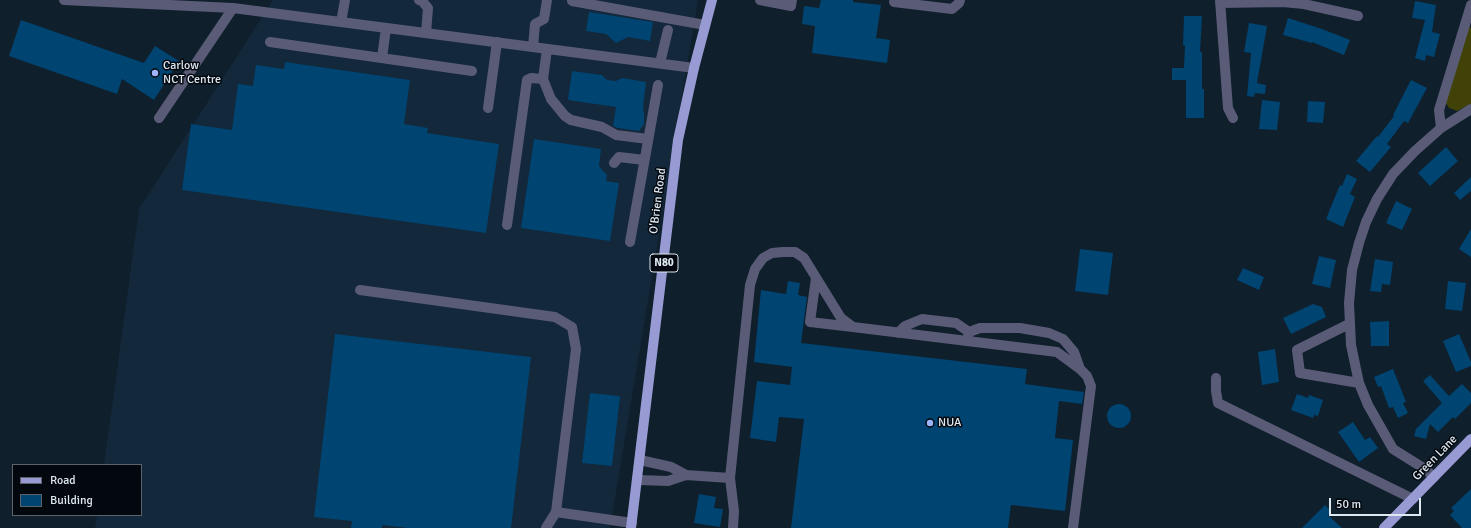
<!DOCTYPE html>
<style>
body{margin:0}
#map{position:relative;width:1471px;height:528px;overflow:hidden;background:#0f1f2c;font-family:Signika,sans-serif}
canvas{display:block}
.legend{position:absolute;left:12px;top:464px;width:130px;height:52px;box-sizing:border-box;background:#03080e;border:1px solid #5b6269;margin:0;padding:5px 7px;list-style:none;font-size:12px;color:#dee8f1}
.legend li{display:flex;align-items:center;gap:8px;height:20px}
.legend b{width:20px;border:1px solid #5b6269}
.scale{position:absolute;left:1329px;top:498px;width:92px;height:18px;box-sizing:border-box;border:2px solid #dee8f1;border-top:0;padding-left:5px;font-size:12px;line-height:14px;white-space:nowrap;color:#dee8f1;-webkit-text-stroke:3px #03080e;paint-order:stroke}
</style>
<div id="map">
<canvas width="1471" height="528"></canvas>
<ul class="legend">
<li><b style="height:5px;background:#989bd3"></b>Road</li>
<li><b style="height:11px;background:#004471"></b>Building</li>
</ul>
<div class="scale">50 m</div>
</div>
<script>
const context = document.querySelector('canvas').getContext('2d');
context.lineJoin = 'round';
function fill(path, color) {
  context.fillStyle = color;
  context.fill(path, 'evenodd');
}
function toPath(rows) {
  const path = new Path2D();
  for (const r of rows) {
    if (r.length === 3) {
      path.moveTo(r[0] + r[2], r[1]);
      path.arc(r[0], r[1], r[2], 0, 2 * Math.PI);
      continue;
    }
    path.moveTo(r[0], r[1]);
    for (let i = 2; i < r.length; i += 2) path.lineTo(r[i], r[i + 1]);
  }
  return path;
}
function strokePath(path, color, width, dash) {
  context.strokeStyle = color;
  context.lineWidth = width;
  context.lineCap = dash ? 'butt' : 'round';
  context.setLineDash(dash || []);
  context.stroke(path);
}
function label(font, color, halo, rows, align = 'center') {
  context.font = font + ' Signika,sans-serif';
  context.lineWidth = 3;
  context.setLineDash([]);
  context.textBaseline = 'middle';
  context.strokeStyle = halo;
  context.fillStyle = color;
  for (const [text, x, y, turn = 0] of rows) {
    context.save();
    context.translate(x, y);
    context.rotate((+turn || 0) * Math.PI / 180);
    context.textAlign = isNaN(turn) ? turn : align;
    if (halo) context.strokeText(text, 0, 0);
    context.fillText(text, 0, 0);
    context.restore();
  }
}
fill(toPath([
 [273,0,698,0,610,528,95,528,97,515,141,515,141,465,104,465,139,209]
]), '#13283a');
fill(toPath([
 [1469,25,1471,29,1471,104,1457,111,1449,108,1446,103,1446,97]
]), '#414207');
fill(toPath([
 [821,0,853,0,853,2,881,5,876,38,890,40,887,63,812,53,815,26,802,24,804,6,819,8],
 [1415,1,1436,5,1432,32,1440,34,1434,57,1426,55,1425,61,1415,58,1425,20,1412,18],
 [589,12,653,22,650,41,628,37,616,43,606,34,586,31],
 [1184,16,1202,16,1200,52,1202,52,1202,89,1204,89,1204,118,1186,118,1186,80,1172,80,1172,68,1184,68,1185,46,1183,45],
 [1288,18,1322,29,1350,40,1344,55,1312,42,1312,43,1283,35],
 [21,20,144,63,155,46,179,61,154,100,122,79,117,94,9,56],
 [1249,23,1267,26,1257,83,1266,85,1265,94,1255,93,1254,97,1247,96,1251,53,1244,52],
 [285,62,410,80,404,124,428,128,427,133,499,144,486,233,182,190,191,124,232,130,238,84,253,86,256,65,284,69],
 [572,71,602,75,607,80,616,81,622,78,646,82,643,107,644,114,644,124,639,131,618,128,613,126,616,107,568,100],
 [1411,80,1427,88,1408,123,1404,121,1387,144,1391,147,1370,172,1356,161,1377,136,1378,137,1394,116,1393,115],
 [1262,100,1280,102,1277,130,1259,129],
 [1308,101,1325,102,1323,123,1307,122],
 [534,139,601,149,599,166,607,175,606,181,619,183,610,241,521,228],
 [1446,147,1458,161,1430,186,1418,173],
 [1347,174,1357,179,1350,194,1355,197,1343,227,1326,219,1340,185,1342,186],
 [1471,177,1471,191,1460,200,1454,193],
 [1396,201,1412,209,1402,230,1386,223],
 [1471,229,1471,257,1459,249],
 [1080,249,1113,253,1108,295,1075,291],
 [1319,256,1336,260,1330,288,1312,284],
 [1375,259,1393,262,1390,285,1382,284,1381,292,1370,291],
 [1243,268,1264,277,1259,290,1237,280],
 [788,281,800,283,798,295,807,297,801,343,1027,369,1025,384,1084,392,1082,404,1059,401,1055,438,1073,440,1065,511,1011,505,1008,528,791,528,804,419,779,417,776,442,750,438,757,381,790,385,792,367,754,362,761,290,786,294],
 [1448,281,1466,283,1462,311,1445,309],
 [1313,304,1322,307,1326,317,1291,334,1283,318],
 [1389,321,1389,346,1371,346,1370,322],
 [335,334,531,357,511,528,408,528,382,525,382,528,351,528,352,521,314,517],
 [1459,334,1471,362,1471,366,1456,372,1443,341],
 [1275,349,1279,382,1262,385,1258,352],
 [1393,369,1406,402,1403,403,1408,413,1398,418,1393,407,1389,408,1381,386,1378,387,1374,377],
 [1430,375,1449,396,1462,384,1471,393,1471,403,1455,419,1453,417,1438,432,1430,424,1426,439,1414,436,1416,429,1442,403,1423,381],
 [590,393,620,396,612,466,582,463],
 [1297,394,1308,398,1309,395,1323,400,1318,416,1314,415,1313,418,1291,410],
 [1119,416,12],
 [1353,422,1365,440,1370,437,1378,448,1359,462,1338,432],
 [1471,489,1471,528,1462,528,1450,515,1454,511,1451,508],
 [699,494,716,497,714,508,723,509,720,527,694,523],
 [1325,505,1331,511,1328,515,1342,528,1302,528]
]), '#004471');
strokePath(toPath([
 [64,0,233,8],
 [419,0,422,1,428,8,426,33],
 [760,0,791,6,792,0],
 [1220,0,1228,108,1233,118],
 [572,1,705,25],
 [894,2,952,9,959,3,960,0],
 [1220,3,1283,2,1304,4,1358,16],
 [341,22,345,0],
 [270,42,472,71],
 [533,47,535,24,544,19,547,0],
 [547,49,543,79,551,99,565,116,571,120,602,127,616,135,648,139],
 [382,58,386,28],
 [660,63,668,30],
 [488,108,497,42],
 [159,118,233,8,694,68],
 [1441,128,1439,110,1471,5],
 [614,163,619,157,644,160],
 [507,225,527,80,531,78,543,79],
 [630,242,658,85],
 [816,278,810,322,853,327],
 [360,290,555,317,572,327,576,349,556,512,546,528],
 [1349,324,1297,350,1300,373,1359,383],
 [898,333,905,326,922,319,956,323,969,332],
 [967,341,969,332,980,328,1020,328,1049,333,1063,339,1074,352,1080,369],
 [1216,378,1216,391,1218,403,1413,499],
 [686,475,730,478],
 [1434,477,1425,469,1393,449,1368,405,1359,383,1351,345,1349,303,1352,270,1359,243,1366,222,1377,199,1393,174,1415,151,1441,128,1471,109],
 [638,480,668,481,686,475,671,467,640,460],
 [556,512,632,523],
 [733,528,734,511,730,478,750,285,755,269,763,258,772,253,783,252,795,252,804,258,841,318,853,327,1057,352,1080,369,1087,376,1091,386,1073,528]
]), '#5a5c77', 10);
strokePath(toPath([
 [631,528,678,140,694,68,712,0],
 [1384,528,1471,439]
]), '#989bd3', 10);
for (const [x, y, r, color] of [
 [155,73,4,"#9eb4fd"],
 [930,423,4,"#9eb4fd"]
]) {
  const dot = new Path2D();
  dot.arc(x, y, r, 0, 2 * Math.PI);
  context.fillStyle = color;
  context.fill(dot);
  strokePath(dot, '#03080e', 1.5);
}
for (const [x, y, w] of [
 [664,263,28]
]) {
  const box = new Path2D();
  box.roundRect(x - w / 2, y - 9, w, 18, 3);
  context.fillStyle = '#03080e';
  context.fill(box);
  strokePath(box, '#dee8f1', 1);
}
label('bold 11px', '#dee8f1', null, [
 ["N80",664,263]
]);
label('12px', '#dee8f1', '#03080e', [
 ["Carlow",163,66],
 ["NCT Centre",163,80],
 ["NUA",938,423]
], 'left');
label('12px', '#dee8f1', '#03080e', [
 ["O'Brien Road",658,201,-83],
 ["Green Lane",1435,458,-46]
]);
</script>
